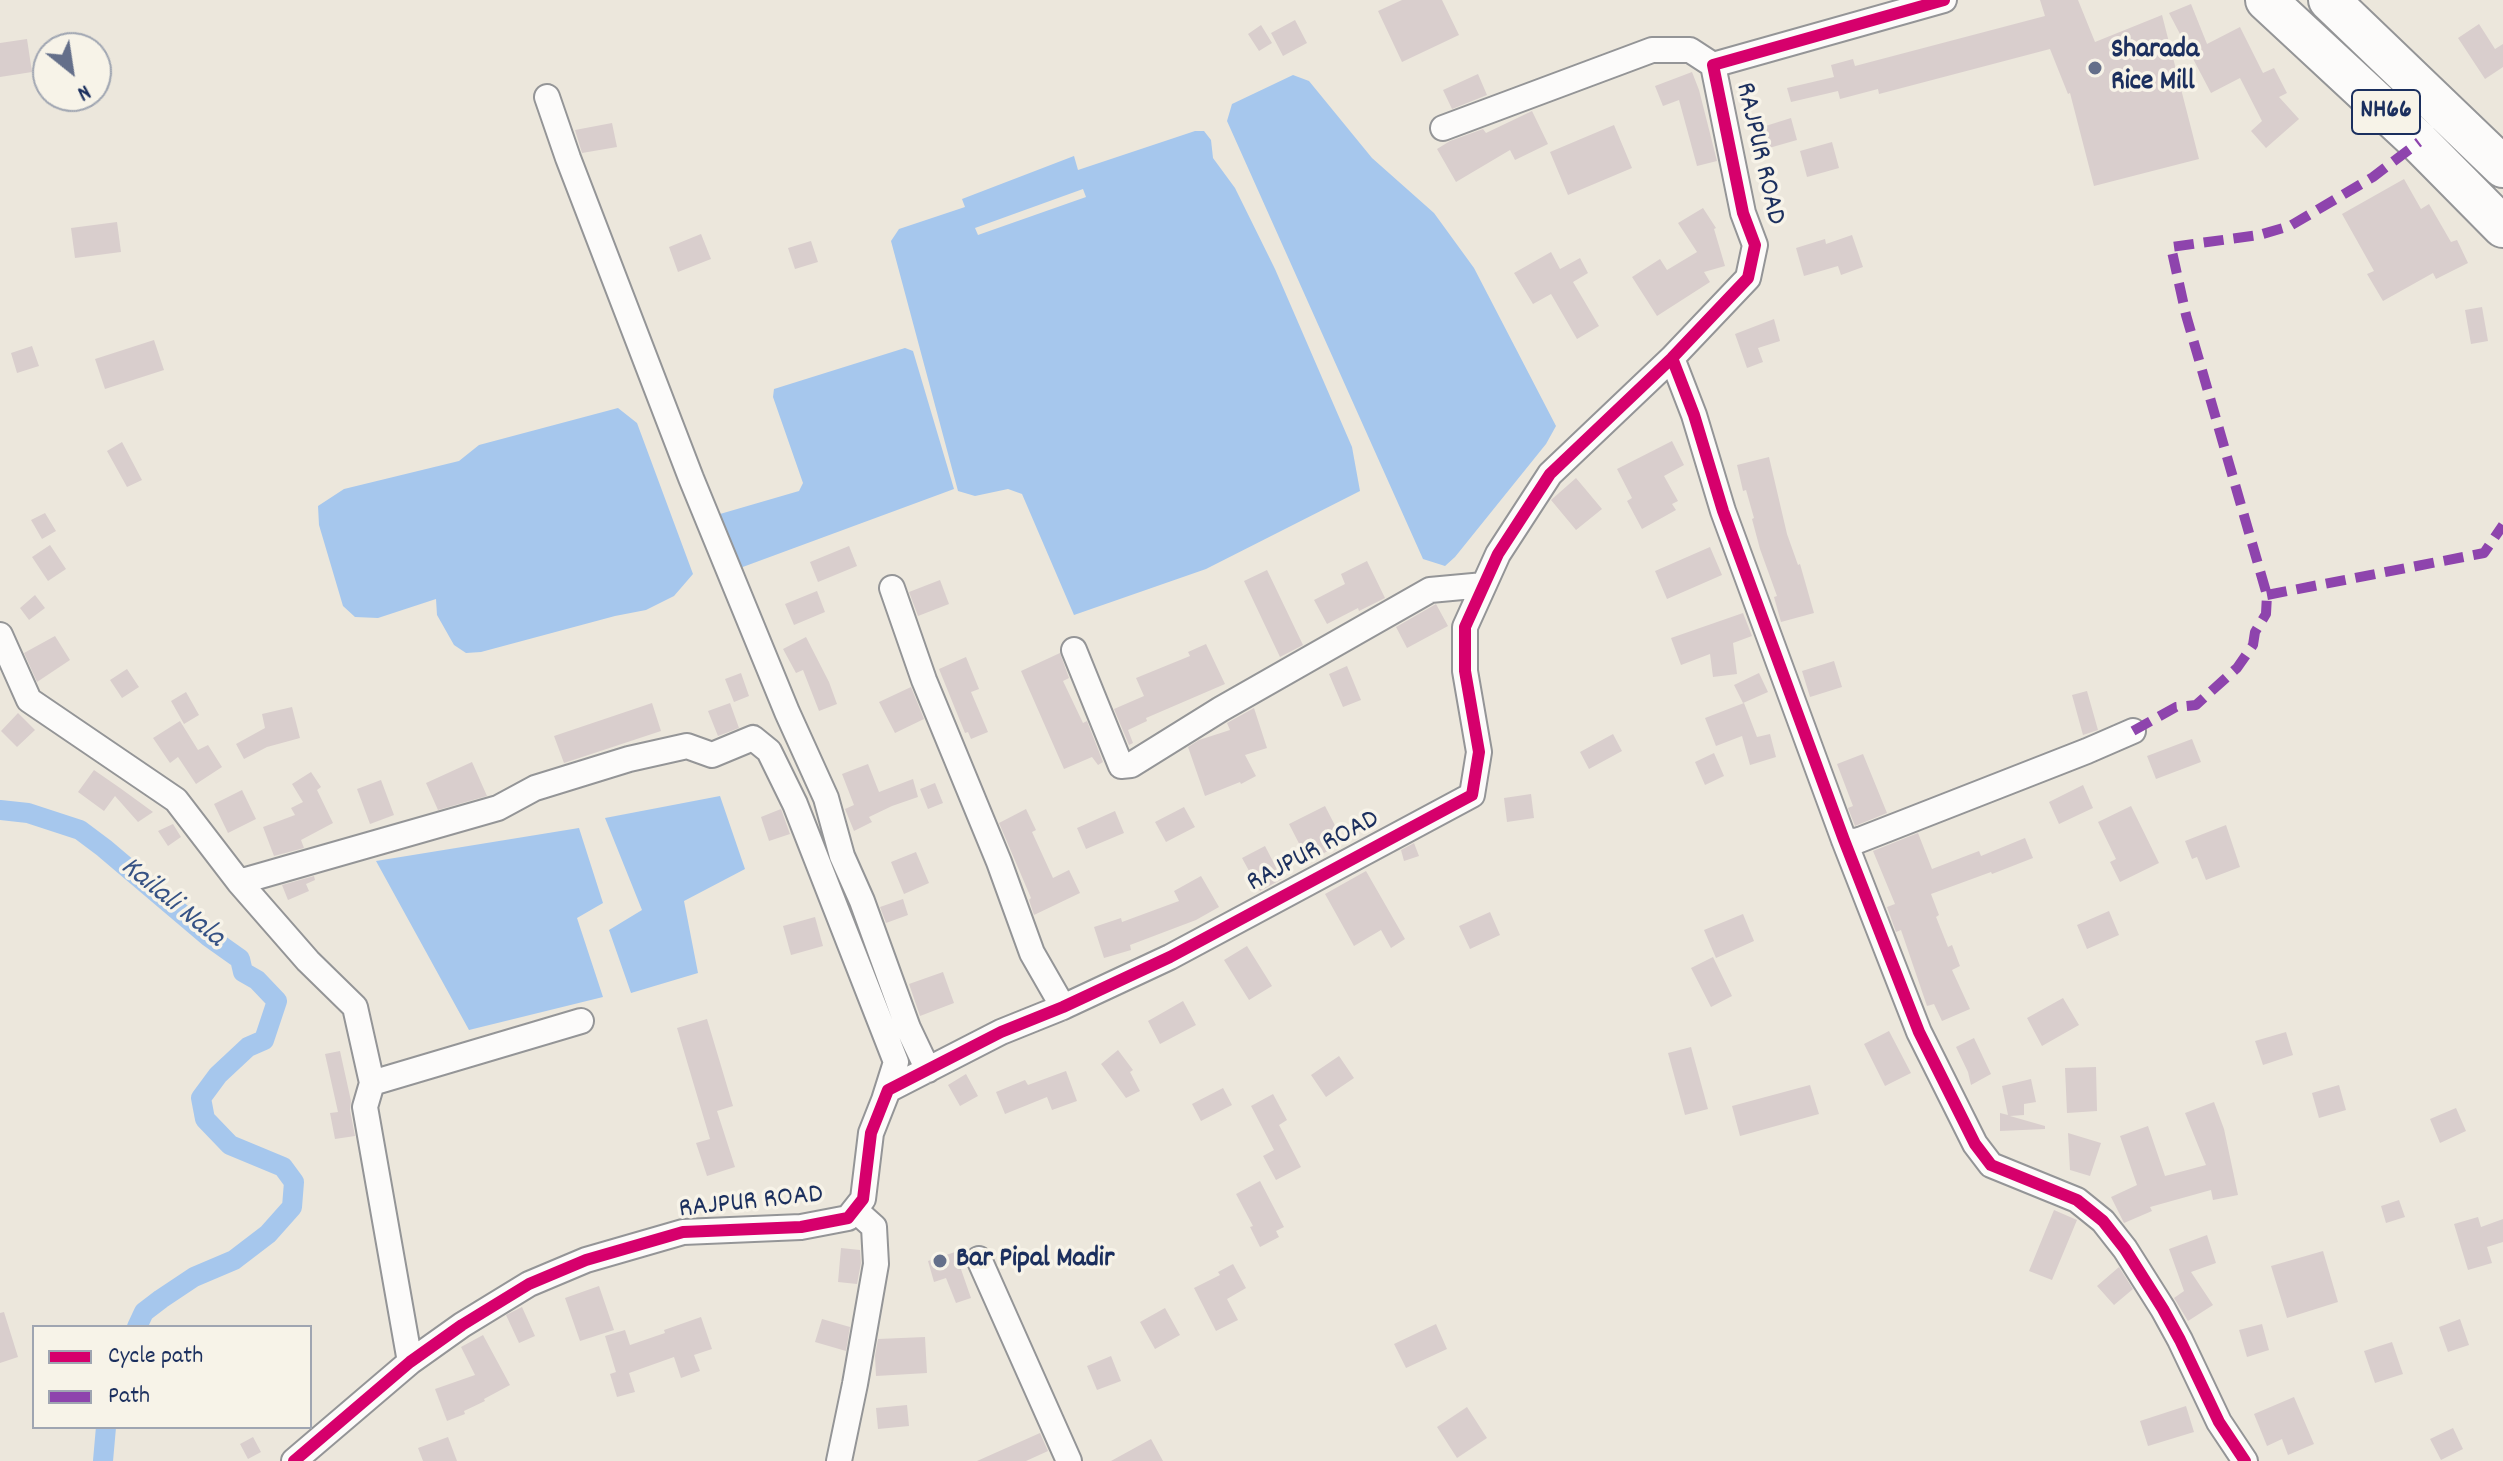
<!DOCTYPE html>
<style>
body{margin:0}
#map{position:relative;width:2503px;height:1461px;overflow:hidden;background:#ece7dc;font-family:Dekko,sans-serif}
canvas{display:block}
.legend{position:absolute;left:32px;top:1325px;width:280px;height:104px;box-sizing:border-box;background:#f7f3e8;border:2px solid #9fa5b1;margin:0;padding:10px 14px;list-style:none;font-size:24px;color:#1b2f5e}
.legend li{display:flex;align-items:center;gap:16px;height:40px}
.legend b{width:40px;border:2px solid #9fa5b1}
.north{position:absolute;left:32px;top:32px;width:80px;height:80px;box-sizing:border-box;background:#f7f3e8;border:2px solid #9fa5b1;border-radius:50%;rotate:150deg;font-size:22px;font-weight:700;line-height:32px;text-align:center;color:#1b2f5e}
.north::after{content:'';display:block;margin:auto;width:28px;height:36px;background:#646f8a;clip-path:polygon(50% 0,100% 100%,50% 72%,0 100%)}
</style>
<div id="map">
<canvas width="2503" height="1461"></canvas>
<ul class="legend">
<li><b style="height:10px;background:#d6006c"></b>Cycle path</li>
<li><b style="height:10px;background:#8e44ad"></b>Path</li>
</ul>
<div class="north">N</div>
</div>
<script>
const context = document.querySelector('canvas').getContext('2d');
context.lineJoin = 'round';
function fill(path, color) {
  context.fillStyle = color;
  context.fill(path, 'evenodd');
}
function toPath(rows) {
  const path = new Path2D();
  for (const r of rows) {
    path.moveTo(r[0], r[1]);
    for (let i = 2; i < r.length; i += 2) path.lineTo(r[i], r[i + 1]);
  }
  return path;
}
function strokePath(path, color, width, dash) {
  context.strokeStyle = color;
  context.lineWidth = width;
  context.lineCap = dash ? 'butt' : 'round';
  context.setLineDash(dash || []);
  context.stroke(path);
}
function label(font, color, halo, rows, align = 'center') {
  context.font = font + ' Dekko,sans-serif';
  context.lineWidth = 7;
  context.setLineDash([]);
  context.textBaseline = 'middle';
  context.strokeStyle = halo;
  context.fillStyle = color;
  for (const [text, x, y, turn = 0] of rows) {
    context.save();
    context.translate(x, y);
    context.rotate((+turn || 0) * Math.PI / 180);
    context.textAlign = isNaN(turn) ? turn : align;
    if (halo) context.strokeText(text, 0, 0);
    context.fillText(text, 0, 0);
    context.restore();
  }
}
fill(toPath([
 [1293,75,1309,81,1372,158,1434,213,1474,268,1556,426,1546,444,1455,557,1445,566,1423,559,1227,121,1232,104],
 [1195,131,1204,131,1211,140,1213,158,1235,188,1275,269,1352,447,1360,491,1206,569,1074,615,1022,494,1008,489,975,496,958,491,891,241,899,229,965,207,962,199,1074,156,1078,170],
 [1083,189,1086,197,978,235,975,228],
 [905,348,913,351,954,489,740,568,720,514,799,491,803,483,773,397,774,389],
 [618,408,637,423,693,574,674,596,646,610,615,616,481,652,466,653,454,645,437,615,436,599,378,618,355,617,343,606,319,525,318,506,344,489,459,461,479,445],
 [720,796,745,869,684,901,698,973,631,993,609,930,642,910,605,818],
 [579,828,603,903,577,918,603,997,469,1030,376,861]
]), '#a6c7ed');
strokePath(toPath([
 [0,810,28,813,80,830,104,848,209,937,240,959,243,972,257,980,277,1001,264,1040,248,1047,218,1075,201,1098,205,1119,230,1145,283,1167,294,1182,292,1207,268,1234,234,1260,194,1277,161,1299,144,1312,137,1327],
 [103,1461,106,1427]
]), '#a6c7ed', 20);
fill(toPath([
 [1402,0,1442,0,1459,35,1402,62,1378,11],
 [2040,0,2078,0,2095,42,2162,15,2199,159,2094,186,2070,93,2068,94,2050,49,1879,94,1878,89,1840,99,1838,91,1791,102,1787,88,1834,77,1831,65,1853,59,1855,66,2045,16],
 [2191,4,2207,44,2240,27,2263,73,2274,68,2287,93,2279,97,2299,119,2266,148,2251,131,2262,121,2240,78,2211,93,2169,13],
 [1295,20,1307,43,1283,56,1271,33],
 [2479,24,2495,49,2503,44,2503,67,2485,79,2458,38],
 [1261,25,1272,43,1259,51,1248,34],
 [27,39,32,72,0,77,0,43],
 [1692,72,1699,90,1717,161,1697,166,1679,100,1663,106,1655,86],
 [1478,74,1487,95,1452,109,1443,90],
 [1532,111,1548,144,1515,160,1510,150,1456,182,1437,149,1450,141,1483,129,1486,133],
 [1791,118,1797,140,1762,150,1756,129],
 [612,123,617,147,582,153,575,130],
 [1614,125,1632,168,1568,195,1550,152],
 [1832,142,1839,168,1807,177,1800,151],
 [2404,179,2421,209,2429,204,2451,242,2457,240,2468,263,2436,279,2433,273,2383,301,2367,274,2374,271,2342,214],
 [1703,208,1716,228,1714,229,1725,266,1704,272,1710,282,1657,316,1632,277,1660,259,1667,270,1697,252,1678,223],
 [117,222,121,252,75,258,71,228],
 [701,234,711,259,678,272,669,247],
 [1852,235,1863,267,1841,275,1838,266,1804,276,1796,248,1825,239,1826,244],
 [811,241,818,262,795,269,788,248],
 [1551,252,1560,269,1580,258,1588,273,1573,282,1599,326,1577,339,1551,294,1533,304,1514,273],
 [2482,307,2488,341,2471,344,2465,310],
 [1774,319,1780,341,1758,348,1763,362,1747,368,1735,334],
 [154,340,164,370,105,389,95,359],
 [32,346,39,366,17,373,11,353],
 [1672,441,1684,465,1664,476,1678,501,1672,504,1676,510,1642,529,1627,501,1632,498,1617,469],
 [122,442,142,480,127,487,107,451],
 [1769,457,1787,534,1798,565,1800,564,1814,613,1781,622,1774,597,1777,596,1760,549,1752,519,1754,518,1746,490,1743,491,1737,465],
 [1576,478,1602,509,1576,530,1551,500],
 [45,513,56,531,42,539,31,520],
 [50,545,66,569,48,581,32,557],
 [849,546,857,566,818,582,810,562],
 [1710,547,1722,575,1667,599,1655,571],
 [1367,561,1385,598,1359,611,1358,608,1327,624,1314,600,1345,584,1341,574],
 [1267,570,1303,645,1280,657,1244,581],
 [940,580,949,604,918,616,909,592],
 [817,591,825,612,794,625,785,604],
 [35,595,45,608,29,620,20,608],
 [1436,604,1448,626,1407,648,1396,627],
 [1743,613,1752,636,1733,643,1737,674,1713,677,1710,654,1681,665,1671,638],
 [55,636,70,660,37,682,24,653],
 [806,637,829,682,837,704,819,711,803,670,796,673,783,649],
 [1206,644,1225,684,1146,718,1147,721,1128,730,1133,743,1129,745,1114,709,1144,696,1136,678,1190,656,1188,652],
 [1060,653,1069,678,1063,681,1083,723,1087,721,1103,762,1098,765,1092,757,1064,769,1021,671],
 [966,657,979,689,971,692,988,732,971,739,968,732,965,733,939,669],
 [1834,661,1842,687,1810,697,1802,671],
 [1347,666,1361,700,1343,707,1329,674],
 [127,669,139,687,122,698,110,680],
 [741,673,749,696,734,702,725,679],
 [1759,673,1768,692,1743,703,1734,685],
 [911,687,924,719,895,733,879,702],
 [2087,691,2098,730,2083,735,2072,695],
 [186,692,199,715,184,724,171,701],
 [652,703,661,731,564,763,554,736],
 [730,703,739,728,718,736,708,711],
 [1744,703,1757,737,1770,734,1776,757,1750,765,1742,736,1716,746,1705,718],
 [292,707,300,738,267,747,244,759,236,744,265,728,262,714],
 [1254,708,1267,748,1245,755,1256,776,1241,784,1240,782,1205,796,1188,747,1199,740,1230,730,1227,723],
 [18,713,35,730,17,747,1,731],
 [180,721,198,750,208,745,222,767,196,784,178,757,170,763,153,738],
 [1613,734,1622,751,1589,769,1580,752],
 [2192,739,2201,762,2156,779,2147,756],
 [1714,753,1724,776,1705,785,1695,762],
 [1863,754,1887,813,1855,826,1848,808,1853,806,1837,764],
 [472,762,487,796,438,810,426,783],
 [868,764,879,792,913,779,918,797,892,806,869,817,872,822,854,831,845,809,854,805,842,774],
 [94,770,120,788,153,812,138,822,115,796,104,811,78,792],
 [311,772,321,787,317,790,333,823,301,840,304,848,274,856,263,827,295,815,291,808,303,802,292,784],
 [381,780,394,815,370,824,357,789],
 [935,783,943,803,928,809,920,789],
 [2083,785,2093,808,2059,824,2049,802],
 [242,790,256,819,228,833,214,804],
 [1531,794,1534,818,1507,822,1504,798],
 [1325,806,1344,843,1308,861,1289,824],
 [2131,806,2159,863,2120,882,2110,862,2116,859,2098,822],
 [1184,807,1195,827,1166,842,1155,822],
 [781,809,790,834,769,841,761,817],
 [1026,809,1036,830,1032,832,1053,878,1069,870,1080,893,1034,915,1029,900,1031,898,999,823],
 [1115,811,1124,833,1086,849,1077,828],
 [173,824,181,837,168,846,158,831],
 [2226,825,2240,867,2206,880,2197,857,2192,859,2185,841],
 [1918,833,1932,869,1979,851,1981,856,2025,838,2033,858,1992,874,1991,872,1931,894,1939,915,1936,917,1948,947,1952,945,1960,966,1952,970,1970,1009,1942,1021,1934,1004,1927,1006,1901,930,1896,932,1887,907,1895,904,1873,851],
 [1414,843,1419,856,1404,861,1401,850],
 [1265,846,1282,879,1260,891,1242,858],
 [916,852,929,883,904,894,891,862],
 [1366,871,1405,939,1391,948,1381,930,1354,946,1325,894],
 [314,876,315,880,306,884,309,891,288,900,282,885],
 [1201,876,1219,907,1196,920,1130,945,1131,950,1104,958,1094,927,1121,918,1122,922,1179,901,1174,891],
 [903,899,908,915,886,923,880,907],
 [2109,911,2119,935,2087,949,2077,925],
 [1490,912,1500,935,1470,949,1459,926],
 [1743,914,1754,941,1716,958,1704,930],
 [815,917,823,946,791,955,783,926],
 [1247,946,1272,986,1249,1000,1224,960],
 [1713,957,1732,996,1711,1007,1691,968],
 [943,972,954,1003,920,1016,909,984],
 [2063,998,2079,1025,2042,1046,2027,1018],
 [1183,1001,1196,1025,1160,1044,1148,1021],
 [707,1019,733,1106,717,1111,735,1167,707,1176,696,1143,710,1139,677,1028],
 [1889,1031,1911,1073,1885,1086,1864,1044],
 [2286,1032,2293,1055,2263,1065,2255,1041],
 [1974,1038,1991,1074,1971,1085,1968,1072,1956,1047],
 [1691,1047,1708,1109,1685,1115,1668,1053],
 [1118,1050,1133,1070,1130,1072,1140,1091,1126,1098,1101,1064],
 [340,1051,351,1101,350,1110,355,1136,335,1139,330,1113,338,1112,325,1054],
 [1339,1056,1354,1078,1326,1097,1311,1075],
 [2096,1067,2097,1111,2067,1113,2065,1068],
 [1066,1071,1077,1101,1052,1110,1047,1097,1005,1114,996,1092,1025,1080,1028,1085],
 [966,1074,978,1096,960,1106,948,1085],
 [2031,1079,2036,1102,2024,1104,2024,1115,2010,1116,2045,1126,2045,1129,2000,1131,2000,1113,2008,1115,2002,1086],
 [1810,1085,1819,1114,1740,1136,1732,1106],
 [2339,1085,2346,1110,2319,1118,2312,1093],
 [1223,1088,1232,1105,1201,1121,1192,1104],
 [1273,1094,1287,1120,1279,1125,1301,1167,1276,1180,1263,1156,1274,1150,1251,1106],
 [2214,1102,2224,1129,2238,1195,2213,1200,2211,1190,2150,1207,2152,1211,2124,1223,2111,1197,2137,1185,2120,1136,2148,1126,2165,1176,2206,1165,2185,1113],
 [2456,1108,2466,1131,2440,1143,2430,1119],
 [2068,1133,2101,1143,2090,1176,2070,1170],
 [1260,1181,1284,1227,1276,1231,1279,1237,1260,1247,1250,1227,1253,1226,1236,1194],
 [2399,1200,2405,1217,2386,1223,2381,1206],
 [2054,1210,2077,1220,2052,1280,2029,1271],
 [2478,1217,2481,1227,2503,1219,2503,1242,2487,1247,2492,1263,2468,1270,2454,1224],
 [2207,1235,2216,1263,2191,1272,2213,1305,2188,1321,2174,1298,2184,1291,2169,1249],
 [841,1248,860,1250,861,1263,857,1284,838,1282],
 [2323,1251,2338,1302,2287,1318,2271,1266],
 [955,1252,971,1298,956,1303,946,1278,934,1282,928,1261],
 [1233,1264,1246,1288,1227,1299,1238,1320,1216,1331,1194,1288,1220,1275,1218,1272],
 [2119,1267,2133,1289,2114,1305,2097,1286],
 [599,1286,614,1330,580,1341,565,1298],
 [522,1307,535,1336,519,1343,506,1315],
 [1165,1308,1180,1335,1155,1349,1140,1322],
 [4,1312,18,1357,0,1363,0,1313],
 [701,1317,712,1349,694,1355,700,1371,681,1378,674,1357,629,1373,635,1392,617,1397,610,1374,616,1372,605,1336,625,1330,630,1345,665,1333,664,1330],
 [822,1319,850,1327,846,1351,815,1342],
 [2460,1319,2469,1345,2448,1352,2439,1327],
 [1436,1324,1447,1349,1406,1368,1394,1344],
 [2262,1324,2269,1350,2247,1357,2239,1330],
 [483,1335,510,1385,484,1399,485,1401,464,1411,465,1414,447,1421,435,1389,475,1375,461,1347],
 [925,1337,927,1373,876,1376,875,1356,878,1339],
 [2392,1342,2403,1374,2375,1383,2364,1351],
 [1111,1356,1121,1381,1097,1390,1087,1366],
 [2294,1397,2314,1444,2288,1455,2282,1439,2267,1446,2254,1414],
 [907,1405,909,1426,878,1429,876,1408],
 [2186,1406,2194,1432,2148,1446,2140,1421],
 [1467,1407,1487,1438,1457,1458,1437,1427],
 [2453,1428,2463,1449,2441,1460,2430,1439],
 [1040,1433,1048,1451,1026,1461,977,1461],
 [253,1437,261,1452,248,1459,240,1444],
 [448,1437,457,1461,423,1461,418,1448],
 [1151,1439,1163,1461,1111,1461]
]), '#d9cecd');
const minor = toPath([
 [547,97,568,158,691,478,787,712,826,798,842,856,862,901,908,1028,928,1070],
 [1443,128,1652,50,1690,50,1713,65],
 [1672,358,1694,415,1723,511,1844,840,1919,1032,1975,1144,1991,1165,2077,1200,2103,1221,2125,1249,2163,1309,2180,1340,2219,1422,2245,1461],
 [892,588,924,680,999,862,1032,953,1063,1007],
 [0,635,29,700,176,800,239,882,308,961,355,1007,372,1083,365,1107,410,1362],
 [1074,650,1121,766,1131,765,1221,709,1430,590,1484,585],
 [1844,840,1857,841,2087,751,2133,731],
 [239,882,498,808,535,788,629,759,687,746,712,755,753,738,769,751,795,804,896,1062,884,1100],
 [372,1083,581,1021],
 [979,1259,1069,1461],
 [294,1461,410,1362,462,1325,529,1284,586,1260,683,1232,801,1227,848,1218,863,1199,871,1133,888,1090,1001,1032,1063,1007,1170,957,1472,795,1479,752,1465,671,1465,627,1498,554,1550,474,1672,358,1748,278,1755,245,1743,213,1713,65,1944,0],
 [839,1461,855,1384,876,1264,874,1227,855,1210]
]);
const trunk = toPath([
 [2266,0,2419,142,2503,227],
 [2329,0,2503,167]
]);
strokePath(minor, '#949597', 28);
strokePath(trunk, '#949597', 44);
strokePath(minor, '#fcfbfa', 24);
strokePath(trunk, '#fcfbfa', 40);
strokePath(toPath([
 [2267,595,2484,553,2503,525],
 [2133,731,2176,707,2196,705,2237,668,2253,645,2255,632,2266,614,2267,595,2186,315,2171,247,2259,235,2290,226,2373,177,2419,142]
]), '#8e44ad', 10, [20, 10]);
strokePath(toPath([
 [1672,358,1694,415,1723,511,1844,840,1919,1032,1975,1144,1991,1165,2077,1200,2103,1221,2125,1249,2163,1309,2180,1340,2219,1422,2245,1461],
 [294,1461,410,1362,462,1325,529,1284,586,1260,683,1232,801,1227,848,1218,863,1199,871,1133,888,1090,1001,1032,1063,1007,1170,957,1472,795,1479,752,1465,671,1465,627,1498,554,1550,474,1672,358,1748,278,1755,245,1743,213,1713,65,1944,0]
]), '#d6006c', 12);
for (const [x, y, r, color] of [
 [2095,68,8,"#646f8a"],
 [940,1261,8,"#646f8a"]
]) {
  const dot = new Path2D();
  dot.arc(x, y, r, 0, 2 * Math.PI);
  context.fillStyle = color;
  context.fill(dot);
  strokePath(dot, '#f7f3e8', 3);
}
for (const [x, y, w] of [
 [2386,112,68]
]) {
  const box = new Path2D();
  box.roundRect(x - w / 2, y - 22, w, 44, 6);
  context.fillStyle = '#f7f3e8';
  context.fill(box);
  strokePath(box, '#1b2f5e', 2);
}
label('bold 26px', '#1b2f5e', null, [
 ["NH66",2386,112]
]);
label('bold 28px', '#1b2f5e', '#f7f3e8', [
 ["Sharada",2111,52],
 ["Rice Mill",2111,84],
 ["Bar Pipal Madir",956,1261]
], 'left');
label('28px', '#1b2f5e', '#f7f3e8', [
 ["RAJPUR ROAD",1758,154,77],
 ["RAJPUR ROAD",1314,853,-28],
 ["RAJPUR ROAD",751,1204,-6]
]);
label('italic 30px', '#365284', '#f7f3e8', [
 ["Kailali Nala",171,904,39]
]);
</script>
